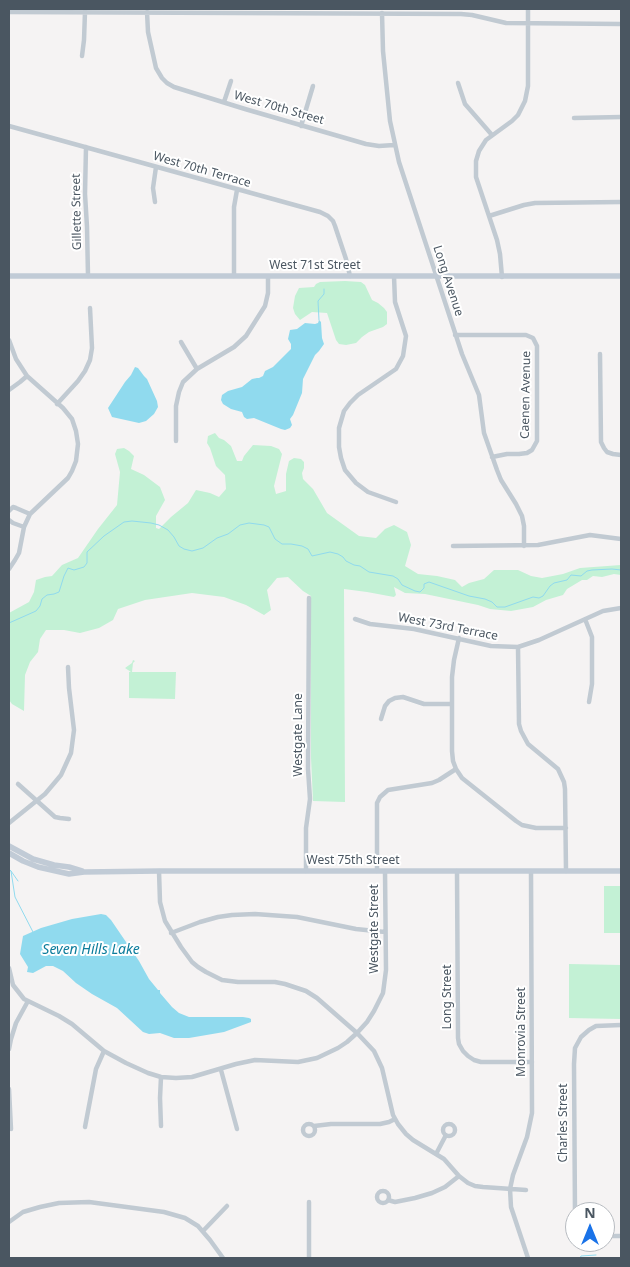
<!DOCTYPE html>
<style>
body{margin:0}
#map{position:relative;width:630px;height:1267px;overflow:hidden;background:#f5f3f3;font-family:"Noto Sans",sans-serif}
canvas{display:block}
.frame{position:absolute;inset:0;border:10px solid #4a5661;pointer-events:none}
.north{position:absolute;left:565px;top:1202px;width:50px;height:50px;box-sizing:border-box;background:#fff;border:1px solid #b7bbc0;border-radius:50%;rotate:0deg;font-size:14px;font-weight:700;line-height:20px;text-align:center;color:#4a5661}
.north::after{content:'';display:block;margin:auto;width:18px;height:22px;background:#1a73e8;clip-path:polygon(50% 0,100% 100%,50% 72%,0 100%)}
</style>
<div id="map">
<canvas width="630" height="1267"></canvas>
<div class="frame"></div>
<div class="north">N</div>
</div>
<script>
const context = document.querySelector('canvas').getContext('2d');
context.lineJoin = 'round';
function fill(path, color) {
  context.fillStyle = color;
  context.fill(path, 'evenodd');
}
function toPath(rows) {
  const path = new Path2D();
  for (const r of rows) {
    if (r.length === 3) {
      path.moveTo(r[0] + r[2], r[1]);
      path.arc(r[0], r[1], r[2], 0, 2 * Math.PI);
      continue;
    }
    path.moveTo(r[0], r[1]);
    for (let i = 2; i < r.length; i += 2) path.lineTo(r[i], r[i + 1]);
  }
  return path;
}
function strokePath(path, color, width, dash) {
  context.strokeStyle = color;
  context.lineWidth = width;
  context.lineCap = dash ? 'butt' : 'round';
  context.setLineDash(dash || []);
  context.stroke(path);
}
function label(font, color, halo, rows, align = 'center') {
  context.font = font + ' "Noto Sans",sans-serif';
  context.lineWidth = 4;
  context.setLineDash([]);
  context.textBaseline = 'middle';
  context.strokeStyle = halo;
  context.fillStyle = color;
  for (const [text, x, y, turn = 0] of rows) {
    context.save();
    context.translate(x, y);
    context.rotate((+turn || 0) * Math.PI / 180);
    context.textAlign = isNaN(turn) ? turn : align;
    if (halo) context.strokeText(text, 0, 0);
    context.fillText(text, 0, 0);
    context.restore();
  }
}
fill(toPath([
 [345,281,361,282,365,285,372,300,378,303,384,308,387,312,387,324,383,327,369,332,362,337,356,343,346,345,339,344,336,340,327,313,312,312,300,320,295,314,293,308,295,296,299,288,314,287,316,284,320,282],
 [215,433,219,438,224,440,231,446,237,461,242,461,244,456,253,445,271,446,279,449,282,454,274,486,276,494,286,491,286,474,289,461,294,458,301,459,304,462,304,468,302,473,303,479,313,489,327,513,359,536,376,538,385,529,394,525,407,532,411,545,405,566,418,574,437,576,455,580,462,587,469,583,484,579,494,570,518,570,531,576,542,578,563,574,580,568,621,565,621,575,614,574,602,577,593,576,587,580,582,580,567,589,563,595,546,600,533,607,511,611,490,609,478,605,425,594,405,593,394,587,396,595,394,597,367,592,344,589,345,802,313,801,311,758,311,596,303,591,288,577,277,578,267,590,271,610,264,615,246,605,224,597,192,593,145,600,118,609,113,620,99,628,80,633,64,630,46,630,40,639,38,652,30,662,25,675,24,711,12,704,9,700,9,653,10,652,9,651,9,613,29,602,34,592,36,580,45,577,52,576,62,565,78,558,98,529,117,505,120,472,115,454,117,449,124,448,129,451,134,456,131,469,144,475,160,487,165,500,156,516,156,528,159,529,171,517,188,503,196,490,210,493,219,497,226,489,225,475,216,466,210,448,207,443,208,436],
 [133,660,135,661,133,663,132,672,176,672,175,699,129,698,129,672,131,672,125,668,132,663],
 [604,886,621,886,621,933,604,933],
 [569,964,621,965,621,1019,569,1018]
]), '#c3f1d5');
fill(toPath([
 [319,320,321,322,322,338,324,344,319,351,315,355,303,379,302,393,293,415,290,419,292,425,290,428,285,430,281,429,254,418,247,419,244,417,242,412,231,409,223,404,221,400,222,395,228,391,242,387,252,379,257,378,259,378,263,376,265,371,273,367,291,349,291,344,288,339,290,330,297,329,305,323,315,324,318,323],
 [135,367,138,368,144,376,147,379,157,401,158,407,154,414,146,421,139,423,112,417,108,408,125,382,131,375],
 [101,914,106,915,111,920,139,961,149,979,158,990,160,990,160,993,172,1007,179,1013,189,1017,243,1017,249,1018,251,1019,251,1022,224,1032,189,1038,174,1038,160,1033,149,1034,143,1032,117,1008,92,994,76,983,63,971,53,966,46,966,33,973,27,972,28,967,20,954,23,936,41,928,72,919]
]), '#90daee');
strokePath(toPath([
 [319,320,318,301,324,294,324,289],
 [9,623,36,611,40,606,42,599,47,595,54,594,59,592,64,576,68,568,74,570,84,567,87,563,87,552,104,536,124,522,132,521,151,523,159,525,168,530,174,537,179,546,184,549,192,551,203,548,217,538,228,534,240,525,249,523,264,525,269,527,275,539,282,544,291,544,302,546,308,549,312,556,330,552,338,554,343,557,346,561,354,565,360,566,369,572,393,576,398,579,402,585,415,591,420,592,424,588,424,584,429,582,469,596,485,599,492,602,497,607,505,607,533,597,539,598,543,596,550,586,554,583,567,580,571,575,581,576,587,571,592,570,612,569,621,570],
 [9,869,11,871,15,897,33,932],
 [11,871,18,881],
 [580,1258,581,1256,596,1255]
]), '#90daee', 1);
strokePath(toPath([
 [9,12,461,14,472,15,506,23,621,24],
 [147,12,148,32,156,68,162,78,167,83,174,87,245,109,366,144,379,146,394,145],
 [382,13,383,51,390,121,399,162,462,354,479,395,484,433,497,470,501,480,516,504,522,516,524,526,524,546],
 [82,56,84,40,85,12],
 [458,83,465,104,492,135],
 [224,102,231,81],
 [574,118,621,117],
 [9,126,320,212,328,216,333,221,335,226,346,259,350,276],
 [301,126,313,86],
 [86,147,85,194,87,227,88,276],
 [155,202,153,188,156,167],
 [489,216,524,205,535,203,621,202],
 [234,276,234,207,237,190],
 [394,276,395,302,406,336,403,356,396,369,358,395,350,403,344,411,339,428,339,447,341,458,345,470,356,483,368,492,396,502],
 [502,277,500,254,497,240,476,177,476,161,479,151,486,140,512,121,518,115,525,101,528,86,528,9],
 [455,335,526,335,533,338,537,346,537,441,532,450,527,453,519,454,507,454,492,457],
 [9,340,16,359,27,376,63,408,72,419,76,431,78,444,76,461,72,471,68,478,30,514,24,527,19,553,15,560,9,569],
 [181,342,197,369],
 [600,354,601,442,604,448,607,452,613,454,621,455],
 [9,390,20,382,27,376],
 [57,404,78,381,85,371,90,360,92,348,90,308],
 [176,441,176,406,179,392,183,382,197,369,234,347,246,336,265,306,268,293,268,276],
 [9,511,13,507,16,508,30,514],
 [9,520,13,523,24,527],
 [453,546,538,545,590,535,621,539],
 [355,619,370,624,414,629,491,646,518,647,539,640,603,611,621,608],
 [585,619,592,637,592,684,589,702],
 [459,638,454,660,452,677,452,751,453,761,456,769,462,778,516,821,522,825,536,828,566,828],
 [518,647,519,724,521,731,528,744,558,769,564,782,565,789,566,871],
 [381,719,385,706,389,701,395,698,403,697,424,704,452,704],
 [18,784,55,817,60,818,69,819],
 [9,823,45,794,56,781,61,775,71,753,74,730,69,688,68,667],
 [159,871,160,902,165,921,181,947,192,962,198,967,206,972,222,980,238,982,275,982,285,984,306,991,317,998,357,1033,374,1051,382,1068,393,1115,398,1124,406,1134,413,1140,444,1159,459,1176,468,1183,475,1186,483,1187,526,1190],
 [306,871,306,828,310,799,308,769,309,598],
 [377,871,377,803,380,797,388,790,432,783,439,780,456,769],
 [457,871,458,1038,459,1044,463,1051,468,1056,474,1060,481,1062,532,1062],
 [171,933,200,922,218,917,232,915,255,914,297,917,356,929,385,932],
 [9,968,13,985,24,999,59,1016,72,1024,104,1051,126,1063,148,1073,161,1077,176,1078,192,1077,236,1064,255,1060,298,1062,317,1058,338,1048,347,1042,357,1033,367,1022,374,1011,383,993,386,970,385,871],
 [9,1049,11,1039,16,1023,28,1001],
 [221,1070,237,1129],
 [161,1077,160,1098,161,1126],
 [9,1089,11,1129],
 [309,1130,6],
 [449,1130,6],
 [314,1126,331,1124,380,1124,389,1122,395,1119],
 [85,1127,96,1069,104,1051],
 [436,1154,446,1135],
 [383,1197,6],
 [388,1200,395,1202,415,1198,432,1193,445,1187,459,1176],
 [575,1216,574,1064,575,1048,581,1037,589,1030,596,1026,621,1025],
 [9,1222,23,1212,40,1207,59,1203,89,1202,164,1212,185,1218,198,1226,210,1240,223,1258],
 [203,1231,227,1206],
 [605,1236,621,1236],
 [309,1258,309,1202],
 [528,1258,511,1207,510,1189,513,1175,527,1137,532,1113,531,871]
]), '#c1cad2', 4.5);
strokePath(toPath([
 [9,276,621,276],
 [9,846,33,859,54,865,69,867,82,871],
 [9,853,23,861,38,867,69,874,84,872,159,871,621,871]
]), '#c1cbd6', 5.5);
label('12px', '#4a5661', '#fff', [
 ["West 70th Street",279,108,16],
 ["West 70th Terrace",202,170,16],
 ["Gillette Street",77,212,-91],
 ["West 71st Street",315,266],
 ["Long Avenue",448,281,72],
 ["Caenen Avenue",526,395,-89],
 ["West 73rd Terrace",448,627,11],
 ["Westgate Lane",299,735,-90],
 ["West 75th Street",353,861],
 ["Westgate Street",375,929,-90],
 ["Long Street",448,997,-90],
 ["Monrovia Street",522,1032,-90],
 ["Charles Street",564,1123,-90]
]);
label('italic 14px', '#0c7c9b', '#fff', [
 ["Seven Hills Lake",91,950]
]);
</script>
